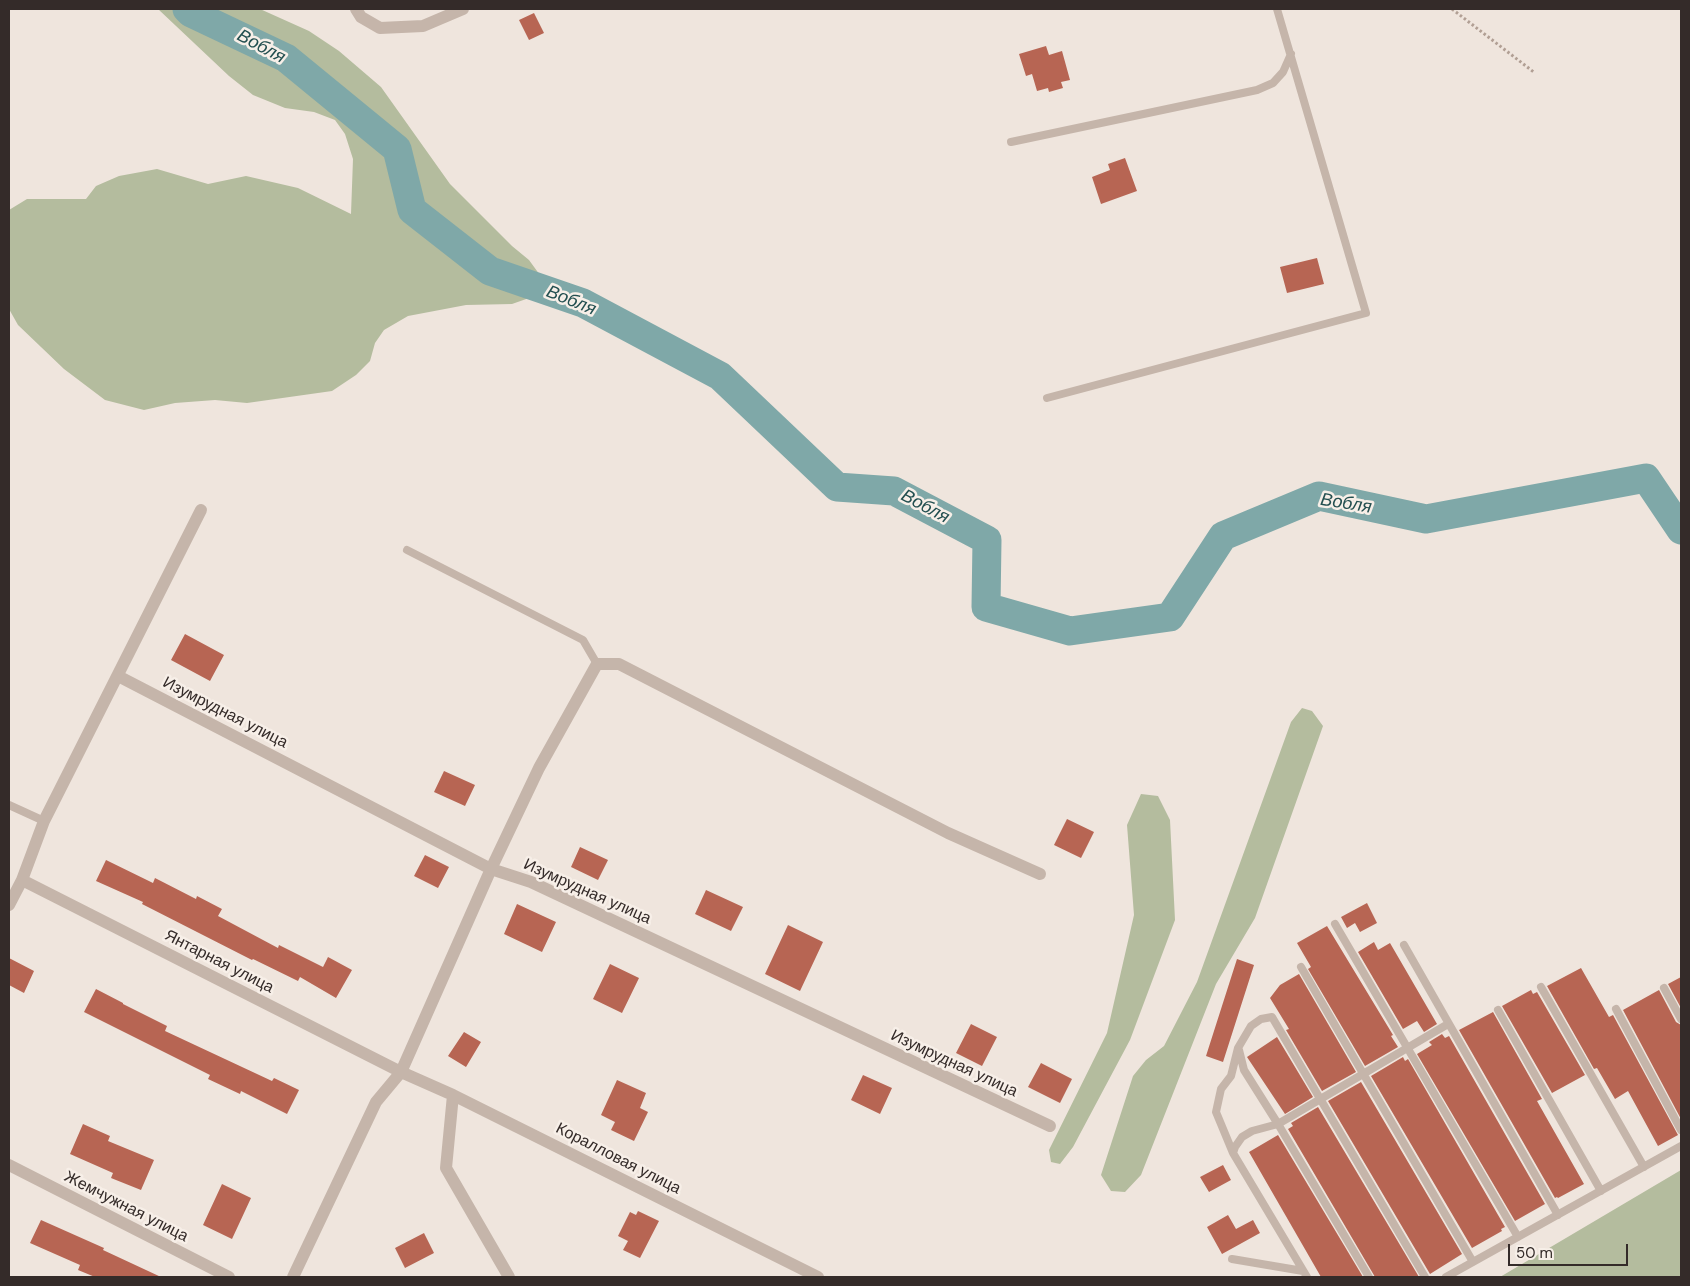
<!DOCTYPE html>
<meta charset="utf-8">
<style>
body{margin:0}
#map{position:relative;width:1690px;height:1286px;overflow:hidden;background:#efe5dd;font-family:"DM Sans",sans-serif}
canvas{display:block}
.frame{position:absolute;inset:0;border:10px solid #342b29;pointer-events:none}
.scale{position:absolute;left:1508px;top:1244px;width:120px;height:22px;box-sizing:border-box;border:2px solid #342b29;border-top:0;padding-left:6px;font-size:15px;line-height:18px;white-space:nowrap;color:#342b29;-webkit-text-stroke:4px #f7efe8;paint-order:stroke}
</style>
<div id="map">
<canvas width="1690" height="1286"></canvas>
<div class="frame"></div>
<div class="scale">50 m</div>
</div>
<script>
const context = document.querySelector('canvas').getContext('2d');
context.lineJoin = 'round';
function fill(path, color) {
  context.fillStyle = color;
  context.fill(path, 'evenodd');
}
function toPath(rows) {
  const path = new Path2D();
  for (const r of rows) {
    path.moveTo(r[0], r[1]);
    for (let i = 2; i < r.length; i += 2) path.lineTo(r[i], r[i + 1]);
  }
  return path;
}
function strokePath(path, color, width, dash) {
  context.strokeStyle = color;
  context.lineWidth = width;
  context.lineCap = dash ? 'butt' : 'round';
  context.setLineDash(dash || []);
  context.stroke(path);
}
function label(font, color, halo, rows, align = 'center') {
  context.font = font + ' "DM Sans",sans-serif';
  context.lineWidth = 5;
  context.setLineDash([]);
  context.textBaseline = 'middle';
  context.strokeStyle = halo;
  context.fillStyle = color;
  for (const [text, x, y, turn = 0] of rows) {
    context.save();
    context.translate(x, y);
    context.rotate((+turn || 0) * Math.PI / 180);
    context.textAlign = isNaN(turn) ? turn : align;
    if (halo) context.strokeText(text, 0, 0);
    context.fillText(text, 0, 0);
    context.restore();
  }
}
fill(toPath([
 [158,9,260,9,309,31,339,51,381,87,450,184,512,246,529,260,545,282,546,292,512,304,466,305,408,316,384,330,375,343,370,361,356,375,332,391,247,403,215,400,175,403,144,410,105,400,64,369,18,325,9,309,9,210,27,199,86,199,96,186,119,176,157,169,208,184,246,176,298,188,351,214,353,159,345,134,335,120,314,112,285,108,253,95,229,76],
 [1302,708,1312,711,1323,726,1255,918,1216,984,1141,1175,1125,1192,1111,1191,1101,1175,1133,1076,1146,1060,1164,1046,1197,982,1291,722],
 [1141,794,1158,796,1170,820,1175,920,1130,1040,1073,1147,1060,1164,1051,1162,1049,1150,1107,1033,1134,915,1127,825],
 [1681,1170,1681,1277,1500,1277]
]), '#b4bc9e');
strokePath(toPath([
 [187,9,191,13,286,58,397,149,412,210,490,271,583,303,720,376,837,487,894,491,987,540,986,607,1070,631,1170,617,1223,536,1319,496,1426,519,1646,478,1681,530]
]), '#7fa8a8', 29);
fill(toPath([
 [534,13,544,33,529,40,519,20],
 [1046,46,1049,55,1062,51,1070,80,1061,82,1063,88,1049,92,1048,88,1037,91,1032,74,1026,76,1019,54],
 [1125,158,1137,191,1101,204,1092,177,1110,170,1108,164],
 [1317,258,1324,284,1287,293,1280,267],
 [185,634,224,655,210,681,171,660],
 [444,771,475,785,465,806,434,792],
 [1067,819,1094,832,1081,858,1054,845],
 [580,847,608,860,598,880,571,867],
 [425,855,449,867,438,888,414,876],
 [106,860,153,883,155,878,196,899,197,896,222,909,218,916,278,948,279,945,323,967,328,957,352,970,336,998,300,977,298,981,253,959,252,960,142,904,143,902,96,881],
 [706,890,743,907,731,931,695,914],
 [1367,903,1377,923,1360,932,1355,923,1347,928,1341,917],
 [517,904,556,922,542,952,504,934],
 [788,925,823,942,800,991,765,974],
 [1327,926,1393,1035,1391,1036,1398,1047,1365,1066,1308,969,1311,967,1297,943],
 [1374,942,1378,950,1390,943,1437,1024,1424,1032,1417,1021,1403,1029,1358,952],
 [9,958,34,971,24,993,9,985],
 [1237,959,1254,965,1223,1062,1206,1056],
 [610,964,639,978,622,1013,593,999],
 [1581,968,1609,1017,1613,1015,1678,1135,1658,1146,1628,1091,1615,1099,1597,1068,1594,1069,1547,986],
 [1299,974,1356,1072,1322,1091,1286,1030,1289,1029,1270,998,1280,985],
 [1681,977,1681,1008,1668,984],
 [96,989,123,1003,123,1004,167,1026,165,1031,272,1081,274,1078,299,1090,287,1114,241,1091,240,1094,208,1079,210,1075,84,1012],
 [1531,990,1533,994,1537,992,1585,1075,1552,1093,1502,1006],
 [1659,990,1676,1022,1681,1025,1681,1119,1623,1010],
 [1493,1012,1542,1099,1537,1101,1584,1184,1558,1198,1557,1197,1555,1198,1459,1030],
 [971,1024,997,1037,982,1066,956,1053],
 [464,1032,481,1042,466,1067,448,1056],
 [1442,1034,1445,1038,1449,1036,1545,1204,1515,1221,1417,1054,1432,1045,1429,1042],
 [1277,1037,1313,1097,1285,1114,1247,1057],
 [1403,1057,1405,1061,1408,1059,1505,1227,1501,1229,1502,1231,1472,1248,1371,1076],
 [1041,1063,1072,1079,1060,1103,1028,1087],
 [863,1075,892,1088,880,1114,851,1100],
 [617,1080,646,1093,640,1108,648,1112,634,1141,611,1130,615,1122,601,1115],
 [1361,1082,1462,1254,1430,1274,1328,1101],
 [1318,1107,1419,1277,1375,1277,1288,1129,1293,1126,1291,1123],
 [83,1124,110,1136,108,1141,154,1160,141,1190,111,1178,113,1173,70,1154],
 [1278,1135,1363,1277,1321,1277,1249,1152],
 [1223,1165,1231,1180,1209,1192,1200,1177],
 [222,1184,251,1198,232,1239,203,1225],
 [638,1211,659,1221,640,1258,623,1250,628,1241,618,1236,630,1212,636,1215],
 [1228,1215,1236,1229,1253,1220,1260,1233,1222,1254,1207,1227],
 [41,1220,104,1248,103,1250,161,1277,95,1277,78,1270,80,1265,30,1243],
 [424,1233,434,1253,405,1268,395,1248]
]), '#b76553');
strokePath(toPath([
 [1452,9,1535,73]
]), '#b19f94', 3, [2.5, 2.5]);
strokePath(toPath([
 [1011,142,1257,90,1273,83,1283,72,1291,54],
 [1047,398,1366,313,1277,9],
 [407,550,583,640,597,664],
 [9,805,44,821],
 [1335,924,1518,1237],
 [1404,945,1558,1215],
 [1301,967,1473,1262],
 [1541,987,1644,1167],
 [1664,988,1681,1019],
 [1616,1009,1681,1130],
 [1498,1010,1601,1191],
 [1239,1050,1244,1070,1278,1124,1369,1277],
 [1233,1153,1216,1112,1221,1089,1231,1076,1238,1048,1251,1026,1261,1019,1272,1017,1425,1277],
 [1232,1259,1303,1271],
 [1307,1277,1233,1153,1235,1147,1242,1137,1252,1131,1278,1124,1448,1024],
 [1446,1277,1681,1146]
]), '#c5b5aa', 8);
strokePath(toPath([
 [356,9,361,17,380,28,423,26,463,9],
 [118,676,491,869,531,882,1050,1126],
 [22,880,401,1072,453,1095,818,1277],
 [9,905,22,880,44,821,201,510],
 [453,1095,446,1168,509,1277],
 [9,1165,229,1277],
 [293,1277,376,1102,401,1072,491,869,539,768,597,664,619,664,948,833,1040,874]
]), '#c5b5aa', 12);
label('16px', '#342b29', '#f7efe8', [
 ["Изумрудная улица",225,713,27],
 ["Изумрудная улица",587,892,24],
 ["Янтарная улица",219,962,27],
 ["Изумрудная улица",954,1064,25],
 ["Коралловая улица",618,1159,27],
 ["Жемчужная улица",126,1207,27]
]);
label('italic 18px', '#234f50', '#f7efe8', [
 ["Вобля",261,47,28],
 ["Вобля",571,301,22],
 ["Вобля",1346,504,9],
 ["Вобля",925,507,28]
]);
</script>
